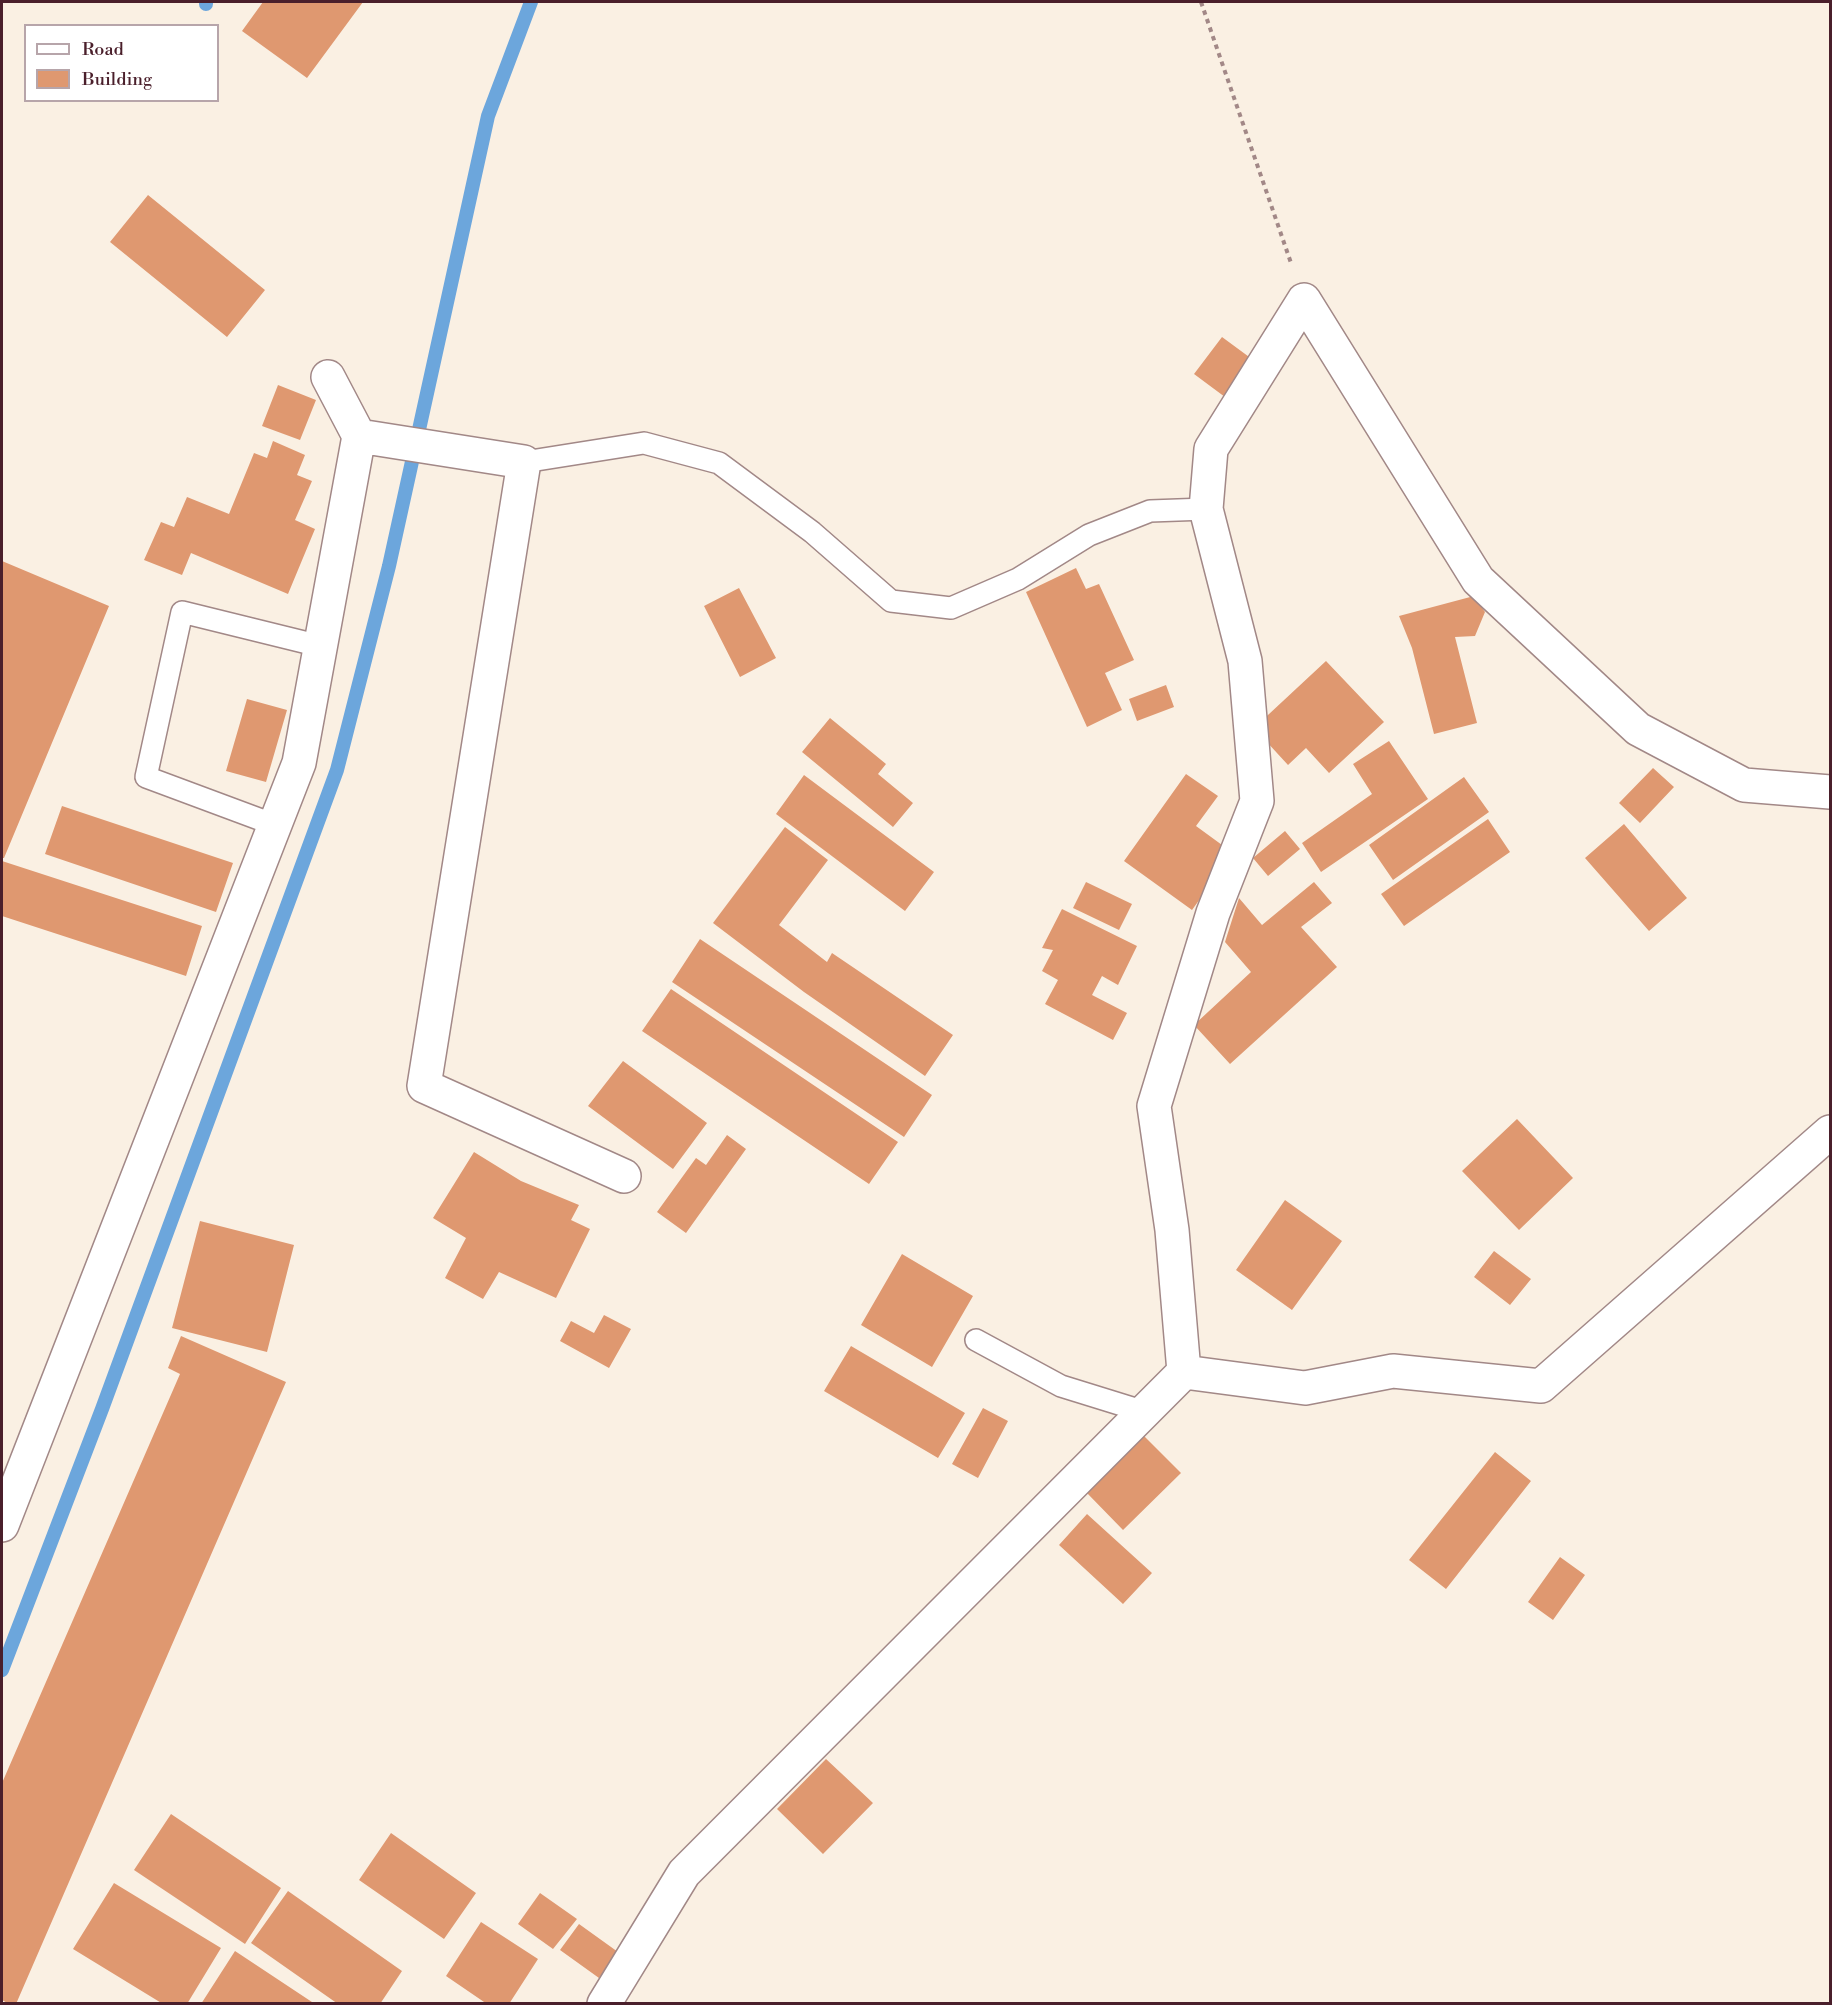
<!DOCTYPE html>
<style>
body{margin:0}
#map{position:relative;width:1832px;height:2005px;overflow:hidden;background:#faf0e3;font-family:"Libre Bodoni",serif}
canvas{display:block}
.frame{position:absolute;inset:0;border:3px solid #4a1f2b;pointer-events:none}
.legend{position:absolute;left:24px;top:24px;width:195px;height:78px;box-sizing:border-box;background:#fff;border:2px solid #b7a5aa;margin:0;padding:8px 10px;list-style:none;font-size:18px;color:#4a1f2b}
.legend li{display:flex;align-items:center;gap:12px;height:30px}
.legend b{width:30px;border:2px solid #b7a5aa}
</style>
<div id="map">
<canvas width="1832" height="2005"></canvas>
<div class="frame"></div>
<ul class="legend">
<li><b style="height:8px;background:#fff"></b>Road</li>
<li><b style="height:16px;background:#df9870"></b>Building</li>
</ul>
</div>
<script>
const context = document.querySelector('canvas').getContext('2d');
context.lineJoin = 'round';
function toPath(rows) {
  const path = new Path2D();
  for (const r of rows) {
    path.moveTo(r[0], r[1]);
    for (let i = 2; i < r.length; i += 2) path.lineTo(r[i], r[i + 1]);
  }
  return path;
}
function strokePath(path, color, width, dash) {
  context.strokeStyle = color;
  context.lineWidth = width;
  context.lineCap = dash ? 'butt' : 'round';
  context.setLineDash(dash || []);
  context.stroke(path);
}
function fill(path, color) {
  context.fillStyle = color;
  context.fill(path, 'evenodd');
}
strokePath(toPath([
 [206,4,206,2],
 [2,1670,102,1409,337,770,389,566,488,116,531,2]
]), '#6ca6dc', 14);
fill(toPath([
 [263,2,363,2,307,78,242,31],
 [148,195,265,290,227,337,110,242],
 [1222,337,1256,362,1229,400,1194,374],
 [278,385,316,400,300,440,262,426],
 [273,441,305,455,297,475,312,481,295,520,315,529,288,594,191,553,182,575,144,560,161,522,174,527,187,497,229,514,254,453,267,458],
 [2,561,109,606,4,858,2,858],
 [1076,568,1086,589,1099,584,1134,660,1105,673,1122,710,1087,727,1026,592],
 [739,588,776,658,740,677,704,606],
 [1474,596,1485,612,1475,636,1455,637,1477,723,1434,734,1412,648,1399,616],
 [1326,661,1384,722,1329,773,1306,748,1288,765,1254,728],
 [1166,685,1174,707,1137,721,1129,699],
 [247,699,287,710,266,782,226,771],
 [830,718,886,764,878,774,913,803,893,827,802,752],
 [1389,741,1428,799,1321,872,1302,843,1372,794,1353,764],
 [1653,768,1674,787,1640,823,1619,803],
 [1186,774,1218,796,1196,826,1233,853,1192,910,1124,861],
 [804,775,934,872,905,911,776,814],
 [1464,777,1489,812,1393,880,1369,845],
 [62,806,233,863,216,912,45,854],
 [1488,819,1510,852,1404,926,1381,894],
 [1624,824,1687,898,1649,931,1585,858],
 [785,827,828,860,779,925,827,962,832,953,953,1035,925,1076,804,992,713,923],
 [1285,831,1300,849,1268,876,1253,858],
 [2,861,202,926,186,976,2,916],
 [1086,882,1132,904,1119,930,1073,908],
 [1314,882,1332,903,1301,927,1337,967,1230,1064,1194,1025,1251,972,1225,942,1239,898,1262,925],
 [1062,909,1137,946,1118,985,1102,976,1092,995,1127,1013,1113,1040,1045,1004,1058,980,1042,971,1053,950,1042,948],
 [700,939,932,1095,904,1137,672,982],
 [671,989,898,1142,869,1184,642,1031],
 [623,1061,707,1123,673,1169,588,1106],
 [1517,1119,1573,1178,1519,1230,1462,1171],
 [727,1135,746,1149,686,1233,657,1212,696,1158,706,1165],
 [474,1152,521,1181,579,1205,571,1220,590,1229,556,1298,499,1272,483,1299,445,1278,466,1238,433,1218],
 [1285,1200,1342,1241,1292,1310,1236,1270],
 [200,1221,294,1245,267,1352,172,1328],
 [1494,1251,1531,1279,1510,1305,1474,1277],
 [902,1254,973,1296,932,1367,861,1325],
 [604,1315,631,1329,609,1368,560,1341,571,1321,594,1333],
 [181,1336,286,1382,16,2004,9,2004,2,2000,2,1783,180,1374,168,1368],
 [851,1346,965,1413,938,1458,824,1391],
 [983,1408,1008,1421,978,1478,952,1464],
 [1144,1436,1181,1473,1123,1530,1087,1493],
 [1495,1452,1531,1481,1446,1589,1409,1560],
 [1087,1514,1152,1573,1123,1604,1059,1545],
 [1560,1557,1585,1575,1553,1620,1528,1602],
 [826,1759,873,1803,823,1854,777,1809],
 [171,1814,281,1888,245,1944,134,1870],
 [391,1833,476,1893,444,1939,359,1880],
 [114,1883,221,1948,187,2004,163,2004,73,1949],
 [288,1891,402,1971,380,2004,338,2004,251,1943],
 [540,1893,577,1919,553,1949,518,1924],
 [481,1922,538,1959,509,2004,487,2004,446,1976],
 [579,1924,618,1952,599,1978,560,1950],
 [235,1951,315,2004,201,2004]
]), '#df9870');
const lane = toPath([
 [524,462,644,443,719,463,812,532,891,601,951,608,1018,579,1089,535,1150,511,1206,509],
 [275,825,146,777,182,612,320,646],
 [976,1340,1061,1386,1145,1412]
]);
const street = toPath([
 [359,436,524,462,424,1086,624,1176],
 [1184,1372,1305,1388,1393,1371,1541,1386,1830,1132],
 [2,1525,299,763,359,436,328,377],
 [604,2004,684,1873,1184,1372,1172,1230,1154,1106,1213,913,1257,801,1245,661,1206,509,1211,449,1304,300,1478,580,1638,729,1744,785,1830,792]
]);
strokePath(lane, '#a28887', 24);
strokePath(street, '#a28887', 36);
strokePath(toPath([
 [1201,2,1291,263]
]), '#a28887', 4, [4.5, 4.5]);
strokePath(lane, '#fff', 21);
strokePath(street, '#fff', 33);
</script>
